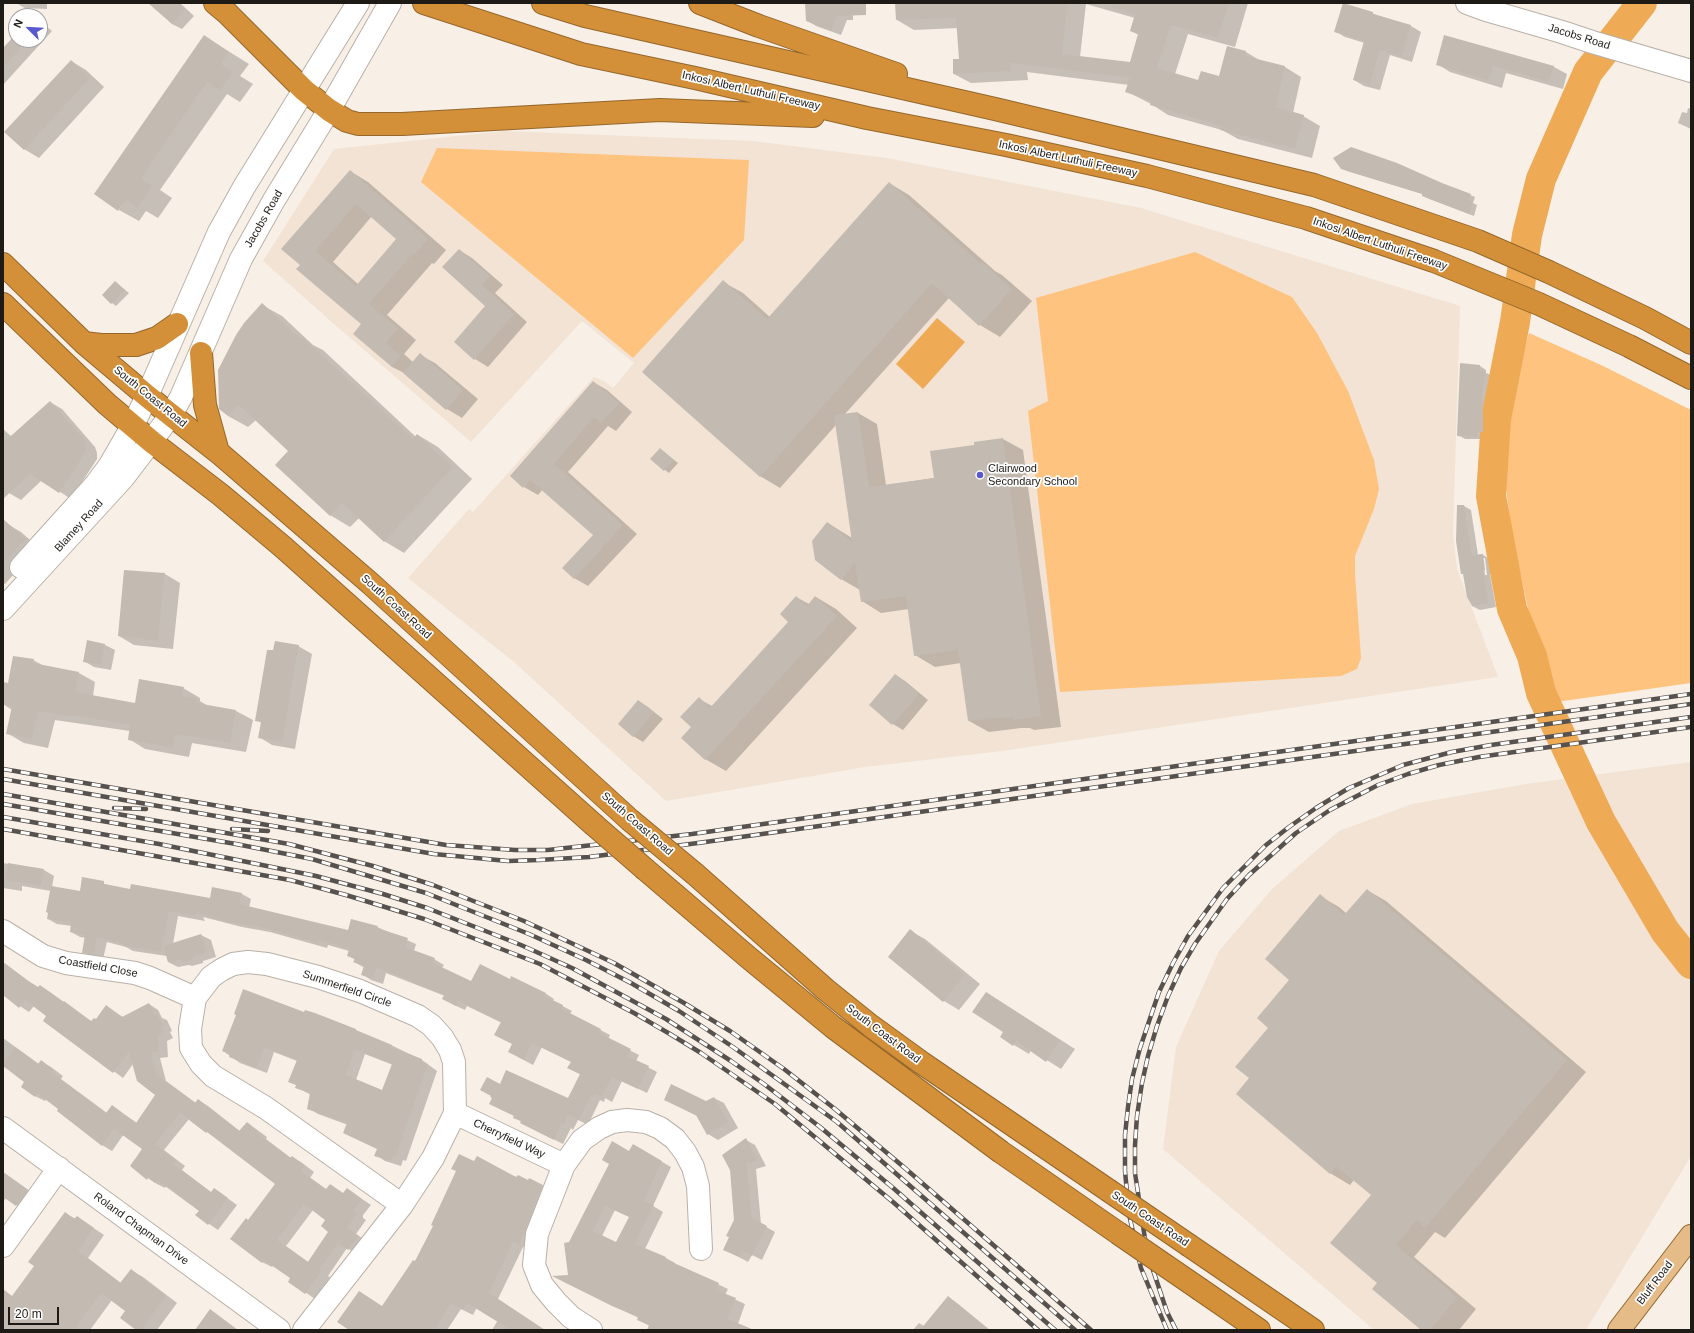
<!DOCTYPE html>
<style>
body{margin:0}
#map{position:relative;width:1694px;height:1333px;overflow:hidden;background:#f8efe6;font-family:Helvetica,sans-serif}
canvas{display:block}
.frame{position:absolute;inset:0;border:4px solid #1e1b17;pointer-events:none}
.north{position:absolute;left:8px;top:8px;width:40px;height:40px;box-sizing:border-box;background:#fefefe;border:1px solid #a4a3a2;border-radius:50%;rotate:294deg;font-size:11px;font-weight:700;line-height:16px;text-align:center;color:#1e1b17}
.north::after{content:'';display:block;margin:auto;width:14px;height:18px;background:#5a58cf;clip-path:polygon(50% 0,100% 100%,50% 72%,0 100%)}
.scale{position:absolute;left:8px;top:1307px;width:51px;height:18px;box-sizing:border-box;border:2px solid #1e1b17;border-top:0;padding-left:5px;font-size:12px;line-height:14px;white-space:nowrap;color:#1e1b17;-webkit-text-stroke:3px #fefefe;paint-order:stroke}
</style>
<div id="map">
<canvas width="1694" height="1333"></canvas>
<div class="frame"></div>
<div class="north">N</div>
<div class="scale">20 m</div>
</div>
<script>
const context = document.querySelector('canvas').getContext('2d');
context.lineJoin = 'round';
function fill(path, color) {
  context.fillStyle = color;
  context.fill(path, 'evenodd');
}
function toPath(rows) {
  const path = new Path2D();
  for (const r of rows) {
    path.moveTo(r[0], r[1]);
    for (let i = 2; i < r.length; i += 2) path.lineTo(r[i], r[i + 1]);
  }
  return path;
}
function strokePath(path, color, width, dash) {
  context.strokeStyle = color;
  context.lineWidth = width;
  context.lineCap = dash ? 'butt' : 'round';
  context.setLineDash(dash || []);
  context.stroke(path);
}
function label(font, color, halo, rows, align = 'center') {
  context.font = font + ' Helvetica,sans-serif';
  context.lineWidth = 3.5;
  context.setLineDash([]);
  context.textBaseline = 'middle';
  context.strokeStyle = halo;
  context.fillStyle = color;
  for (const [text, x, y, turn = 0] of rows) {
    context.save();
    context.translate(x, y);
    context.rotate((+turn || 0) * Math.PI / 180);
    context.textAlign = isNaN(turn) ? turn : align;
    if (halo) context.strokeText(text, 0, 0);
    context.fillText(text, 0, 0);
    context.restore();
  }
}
fill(toPath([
 [504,131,753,141,887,158,1141,208,1460,306,1453,534,1457,569,1498,677,1002,751,865,767,666,801,514,662,408,578,469,509,473,512,594,377,604,381,613,388,634,363,582,321,471,442,334,324,263,261,334,149],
 [1691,762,1691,1156,1586,1330,1374,1330,1163,1149,1176,1047,1219,951,1272,889,1339,831,1412,804,1526,784]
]), '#f2e3d4');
fill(toPath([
 [437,148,749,160,744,240,633,358,421,182],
 [1195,252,1292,297,1317,333,1348,391,1374,460,1379,489,1374,509,1355,556,1355,574,1361,658,1357,669,1341,676,1060,692,1028,411,1048,401,1036,298],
 [1529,333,1601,365,1691,410,1691,683,1556,702,1534,636,1512,535,1505,480,1506,427,1515,379]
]), '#fec37e');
fill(toPath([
 [937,318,965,342,923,389,896,364]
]), '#efaa56');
fill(toPath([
 [16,3,47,3,47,9,25,8],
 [151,3,180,3,194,16,182,29,172,24],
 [806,3,853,3,853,20,847,20,841,35,816,26,807,20],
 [896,3,1248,3,1235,47,1188,34,1175,74,1199,81,1219,78,1228,47,1246,52,1261,61,1285,67,1301,77,1293,113,1303,116,1320,126,1312,158,1238,139,1222,130,1168,115,1151,104,1126,91,1129,85,1027,72,1028,80,971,83,954,74,960,60,958,28,914,30,897,20],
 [1086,4,1135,18,1131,31,1139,35,1130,64,1080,57],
 [1343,4,1411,26,1421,32,1412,62,1390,55,1380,90,1364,86,1354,80,1365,43,1345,37,1335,31],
 [40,21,52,31,3,85,3,50,16,35,16,40,40,40],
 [204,36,249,64,240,76,253,84,240,102,227,94,160,190,172,198,158,218,146,211,139,221,119,210],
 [71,61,86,70,104,87,39,158,24,149],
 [1437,64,1554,67,1567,74,1563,89,1506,73,1502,88,1450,72],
 [1688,108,1691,109,1691,129,1678,123,1682,112,1687,113],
 [1342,168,1470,195,1475,197,1473,203,1477,205,1474,216,1427,198,1423,194,1347,171],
 [350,171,368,182,446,250,434,264,432,263,387,315,416,340,404,354,413,362,420,355,435,363,478,399,462,418,447,409,406,374,392,367,362,324,301,265],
 [372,216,398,238,358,284,333,262],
 [889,183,909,195,995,271,1002,275,1032,301,1000,337,980,325,949,298,845,414,858,413,877,424,886,485,935,478,975,445,975,443,1003,439,1023,450,1061,727,1034,730,1030,728,1021,728,989,732,969,721,961,663,935,667,915,655,909,609,881,613,862,601,860,590,841,579,828,523,852,538,836,425,780,488,760,476,723,282,743,293,770,317],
 [459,250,472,258,503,285,495,293,527,322,488,367,475,359,487,306],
 [115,282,129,293,116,306,112,303],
 [262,305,282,316,313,345,323,350,416,437,418,435,438,447,472,479,404,553,384,541,359,518,350,527,330,515,289,451,256,420,248,427,228,416],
 [1480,366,1486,370,1486,373,1491,375,1488,414,1489,415,1488,435,1483,435,1483,439,1465,439,1458,435],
 [593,382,607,390,632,412,616,431,608,426,568,472,637,534,588,586,574,578,595,535,543,489,538,495,524,487],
 [50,402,62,409,95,447,97,453,97,459,71,499,42,480,21,500,9,493,3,487,3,429,12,437],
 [660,449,678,463,669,473,651,459],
 [1458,506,1464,506,1471,510,1478,555,1483,555,1490,559,1492,574,1490,574,1496,607,1480,610,1472,606],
 [1483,558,1485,558,1487,575,1485,575],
 [9,525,21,532,38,547,5,584,3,583,3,531],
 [165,574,180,583,173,649,134,645,119,636],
 [796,597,809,604,816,597,836,609,857,628,726,771,705,759,693,727,699,699,712,706,790,622],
 [105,645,115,650,111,670,94,667,84,661],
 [298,646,312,654,295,749,272,745,259,737,262,723,256,720,274,652],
 [33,660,44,666,79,673,95,682,93,696,135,704,183,688,200,698,200,701,208,706,236,711,253,720,246,752,192,743,189,757,145,749,129,739,130,731,55,720,48,748,24,743,7,733,12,710,3,704,3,691],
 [896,675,905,681,928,700,903,730,893,724,870,705],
 [638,701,648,707,663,719,643,742,633,736],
 [3,863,44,870,54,876,52,887,81,892,83,879,131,890,211,900,242,894,251,899,249,908,349,931,377,927,416,944,414,951,434,959,444,965,442,968,471,983,510,981,545,993,554,999,553,1001,572,1011,570,1014,610,1035,608,1039,639,1055,636,1061,657,1072,647,1093,622,1081,612,1102,605,1098,604,1102,600,1100,588,1125,578,1120,573,1130,571,1128,563,1144,531,1128,514,1117,500,1085,568,1100,581,1075,569,1068,572,1062,542,1047,533,1065,518,1057,502,1023,467,1006,465,1010,452,1004,445,996,386,973,383,984,371,980,362,974,365,968,354,962,355,960,348,955,349,951,328,945,327,948,270,932,242,927,203,917,205,921,178,916,173,944,201,935,211,940,216,957,203,961,203,963,192,966,189,965,178,967,168,962,167,956,133,951,126,947,107,942,103,959,93,958,83,952,86,938,80,937,71,932,72,926,57,924,48,919,51,891,22,886,22,891,3,888],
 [1367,890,1386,901,1586,1072,1445,1238,1435,1232,1414,1257,1476,1309,1459,1330,1422,1330,1379,1283,1372,1195,1354,1180,1350,1185,1330,1173,1250,1078,1291,980,1320,896,1339,907,1347,914],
 [910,931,925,939,980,984,959,1010,944,1001,889,956],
 [3,962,36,987,39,988,40,986,50,992,92,1022,97,1020,107,1007,123,1017,149,1004,158,1010,162,1018,167,1020,172,1031,170,1032,173,1038,167,1041,168,1057,160,1058,166,1081,196,1103,198,1100,208,1106,241,1132,247,1123,256,1129,267,1137,266,1139,291,1158,292,1157,301,1162,314,1172,310,1178,327,1190,330,1185,344,1194,347,1189,371,1205,363,1215,363,1218,366,1220,356,1234,368,1242,358,1255,347,1248,328,1276,330,1277,315,1299,289,1281,291,1278,273,1266,272,1267,262,1262,249,1221,277,1184,216,1138,189,1119,164,1150,185,1166,182,1170,212,1193,215,1189,237,1205,218,1230,196,1215,200,1210,166,1186,165,1188,157,1184,131,1166,144,1149,124,1134,112,1151,102,1145,47,1099,45,1101,35,1096,25,1082,3,1065,3,1038,39,1064,41,1062,51,1067,63,1076,61,1079,107,1113,112,1106,137,1123,157,1095,133,1064,123,1078,44,1020,48,1016,34,1006,29,1012,3,995],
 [313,1210,327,1219,329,1231,308,1262,286,1246],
 [987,993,1075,1049,1061,1069,1031,1050,1029,1054,1014,1045,1004,1032],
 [237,1014,391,1045,422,1060,437,1071,406,1161,403,1160,401,1166,385,1161,376,1155,378,1149,344,1133,348,1125,318,1114,308,1108,311,1095,296,1087,297,1085,290,1081,297,1061,274,1052,267,1073,240,1063,223,1051],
 [365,1054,393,1065,383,1091,356,1080],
 [714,1098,724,1103,738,1128,718,1140,708,1134,697,1116,665,1100,706,1102],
 [746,1140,755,1145,766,1166,756,1169,761,1224,775,1232,762,1260,752,1255,748,1262,733,1254,736,1220],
 [633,1145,671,1167,653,1206,663,1212,645,1249,666,1258,675,1263,675,1264,728,1289,725,1295,745,1304,738,1324,749,1330,652,1330,650,1326,638,1320,639,1318,562,1281,569,1276,570,1243],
 [615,1210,630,1217,616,1243,602,1236],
 [475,1163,542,1186,552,1191,528,1249,523,1247,498,1299,543,1329,547,1330,492,1330,498,1320,477,1307,473,1315,461,1309,447,1330,352,1330,360,1292,382,1307,416,1262],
 [3,1172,37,1196,26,1211,6,1198,3,1202],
 [65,1213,76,1219,77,1217,104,1235,88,1258,121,1283,132,1271,143,1277,177,1303,157,1330,138,1330,126,1311,112,1300,90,1330,3,1330,3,1302,12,1297,35,1266],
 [948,1297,957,1303,990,1330,913,1330,919,1323,924,1326]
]), '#0003');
strokePath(toPath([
 [1642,3,1588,72,1541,179,1527,235,1515,322,1496,419,1491,496,1512,609,1532,656,1541,693,1601,822,1665,931,1691,964]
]), '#efaa56', 30);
fill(toPath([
 [148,3,178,3,185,9,172,24],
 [805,3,866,3,866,15,837,16,831,31,806,21],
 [895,3,1068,3,1062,54,1130,62,1138,34,1130,31,1135,14,1111,7,1112,3,1229,3,1218,38,1171,25,1157,68,1198,80,1201,71,1219,76,1227,46,1246,51,1245,56,1285,66,1276,107,1304,115,1295,149,1220,130,1221,126,1150,105,1151,101,1125,92,1130,78,1011,63,1011,71,953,74,953,59,959,59,956,18,896,20],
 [1343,3,1373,12,1373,14,1411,25,1402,57,1380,50,1370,85,1353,80,1364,41,1334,32],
 [16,34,16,40,28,40,3,68,3,48],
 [204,35,229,52,221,64,233,72,220,91,207,82,141,178,152,186,138,208,126,199,118,211,94,194],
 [1444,35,1554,66,1549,82,1493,66,1488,80,1436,65],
 [71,60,90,78,24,150,4,132],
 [1351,147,1397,163,1442,183,1471,194,1469,200,1473,202,1469,214,1435,201,1422,196,1422,194,1341,169,1333,158],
 [350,170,428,239,415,254,413,253,369,304,398,328,386,343,401,356,392,367,353,334,361,324,296,269,300,265,281,249],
 [356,204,396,239,356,286,315,251],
 [889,182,981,264,982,262,1012,289,979,326,932,283,760,477,642,372,723,280,767,319],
 [459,249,490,276,482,285,514,314,474,360,454,342,485,306,442,267],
 [115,281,125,290,111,304,102,295],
 [262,303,301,339,302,337,413,439,417,434,453,467,384,542,342,503,330,516,275,465,288,451,239,405,228,416,219,409,218,370,236,335,244,323],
 [420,353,463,390,446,410,403,373],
 [1460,363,1480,365,1480,371,1485,371,1482,398,1482,410,1483,410,1483,432,1477,432,1477,437,1457,436],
 [593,381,619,403,601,423,594,417,554,464,623,525,574,579,562,568,593,535,530,480,523,488,510,476],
 [50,401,84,439,86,445,86,452,59,493,30,474,3,499,3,443],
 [858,412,869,487,934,478,930,451,974,445,974,442,1003,438,1041,716,1013,720,1013,717,1003,718,1002,717,968,721,958,650,914,656,906,596,861,602,855,562,841,580,815,560,812,541,827,522,852,542,834,415],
 [660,448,674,460,664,471,650,459],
 [1457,505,1464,505,1472,555,1483,554,1485,570,1483,571,1489,603,1472,606,1467,597,1463,574,1461,574,1456,541],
 [3,519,26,539,3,564],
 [124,570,165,573,158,641,118,636],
 [796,596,807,606,815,596,837,616,705,760,681,738,691,727,680,717,699,697,710,708,788,622,780,614],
 [87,640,105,644,101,665,83,662],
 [275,641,299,645,282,742,258,738,261,722,255,721,267,650,273,650],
 [13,656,34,659,33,663,79,672,75,692,135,703,139,679,184,687,182,696,197,698,196,703,236,710,230,743,175,734,173,748,128,740,130,725,71,715,71,717,38,711,32,739,6,734,12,706,3,704,3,682,8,683],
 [895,674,919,694,892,725,869,705],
 [638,700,654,712,633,737,618,724],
 [8,863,44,869,41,886,5,880],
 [82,877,104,881,104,884,130,889,131,884,210,898,212,887,242,893,239,904,348,930,351,919,378,926,377,928,408,938,405,947,435,958,433,963,471,981,480,964,510,979,511,976,546,993,544,996,563,1005,562,1009,601,1029,599,1033,631,1049,627,1056,649,1066,638,1089,612,1077,602,1097,596,1094,594,1097,591,1096,579,1120,568,1115,564,1125,561,1124,554,1140,520,1123,521,1121,513,1118,514,1116,489,1104,492,1098,490,1097,491,1096,480,1090,487,1077,500,1084,506,1070,568,1098,580,1074,567,1068,571,1062,532,1043,524,1060,508,1052,512,1044,494,1035,501,1022,458,1001,456,1006,442,999,444,995,409,981,410,980,377,968,373,979,361,975,364,966,353,962,355,959,347,956,349,949,319,940,318,943,260,927,232,923,195,913,196,916,169,911,161,952,123,946,123,944,97,937,94,954,82,953,85,935,70,932,71,923,47,919,48,913,46,912,51,886,80,891],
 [1367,889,1567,1060,1425,1228,1417,1220,1396,1245,1457,1297,1430,1330,1421,1330,1372,1289,1377,1283,1330,1243,1371,1195,1336,1166,1330,1174,1236,1094,1249,1078,1235,1067,1268,1028,1257,1018,1289,980,1265,959,1320,894,1344,915],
 [910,929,965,975,943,1002,888,957],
 [201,934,207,952,194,956,195,958,182,962,182,959,168,962,163,946],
 [3,962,27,980,38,987,40,985,63,1002,64,1001,91,1021,94,1018,96,1019,106,1005,122,1017,149,1003,155,1015,157,1014,163,1025,161,1027,164,1032,158,1035,159,1052,151,1053,157,1075,195,1103,198,1099,239,1131,247,1122,258,1131,257,1133,290,1158,292,1156,305,1166,301,1171,326,1189,330,1184,343,1193,347,1188,362,1199,354,1209,354,1211,357,1214,347,1228,359,1236,348,1250,338,1243,319,1269,321,1271,305,1294,288,1282,290,1278,264,1260,262,1263,230,1239,246,1218,248,1220,275,1184,207,1132,206,1133,180,1113,155,1144,176,1160,173,1164,211,1192,214,1188,228,1198,208,1225,195,1215,199,1211,157,1180,155,1183,148,1178,147,1180,130,1166,142,1149,114,1129,102,1146,57,1111,58,1109,37,1093,35,1097,21,1087,24,1082,3,1066,3,1063,15,1047,38,1064,41,1060,54,1070,52,1073,106,1113,112,1105,136,1123,155,1095,137,1081,129,1052,113,1073,43,1021,46,1016,25,1000,19,1008,3,995],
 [304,1204,325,1220,321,1226,328,1232,308,1262,277,1240],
 [243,989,304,1012,305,1010,315,1013,356,1029,356,1030,392,1045,391,1047,422,1059,422,1062,428,1064,396,1156,393,1156,391,1161,374,1156,377,1149,343,1133,347,1123,307,1109,310,1093,295,1088,296,1085,288,1082,297,1060,264,1048,257,1068,229,1057,230,1054,222,1051,236,1015,234,1014],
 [355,1050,392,1064,382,1090,346,1075],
 [986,992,1060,1040,1046,1062,1016,1041,1013,1046,1000,1037,1003,1032,972,1012],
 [671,1084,706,1101,714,1097,729,1122,707,1135,696,1115,664,1100],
 [746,1138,758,1161,747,1164,752,1218,767,1226,752,1256,742,1251,739,1257,723,1250,729,1237,726,1236,734,1220,730,1170,722,1155],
 [612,1141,629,1151,633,1144,662,1161,644,1201,654,1205,635,1244,666,1257,665,1259,719,1283,716,1290,736,1298,728,1319,754,1330,647,1330,649,1325,637,1320,638,1317,612,1306,552,1276,568,1275,564,1243,569,1242,609,1164,602,1160],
 [605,1206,629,1217,616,1242,593,1231],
 [459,1154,474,1161,477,1156,516,1177,518,1175,528,1180,529,1178,543,1185,519,1245,513,1242,489,1293,545,1330,511,1330,467,1303,463,1310,451,1304,434,1330,349,1330,337,1322,359,1291,382,1306,413,1260,415,1261,433,1226,431,1225,456,1171,451,1169],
 [3,1172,28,1190,16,1206,3,1197],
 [65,1212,74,1219,77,1216,94,1228,78,1251,120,1283,131,1269,166,1296,141,1330,136,1330,120,1318,125,1311,101,1293,74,1330,3,1330,3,1289,12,1296,34,1266,28,1262],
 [948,1296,989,1330,920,1330],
 [210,1309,238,1330,195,1330]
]), '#c3bbb2');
const minor = toPath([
 [1467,3,1486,10,1562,32,1592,42,1691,71],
 [21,567,96,484,110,465,133,425,147,396,219,232,244,187,358,3],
 [3,609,123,478,171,415,181,397,241,259,274,200,329,110,390,3],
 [3,931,43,956,66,963,135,973,150,978,195,998],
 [455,1113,564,1165],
 [3,1128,279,1330],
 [3,1246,59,1168],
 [304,1330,402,1205,433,1158,455,1113,454,1062,450,1050,442,1037,431,1025,418,1016,360,991,318,977,267,964,248,962,233,964,221,970,211,977,195,998,190,1029,191,1048,201,1064,213,1076,266,1108,402,1205],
 [591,1330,571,1317,556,1302,542,1285,534,1265,537,1234,564,1165,582,1140,599,1128,612,1122,627,1120,646,1122,660,1128,675,1139,685,1152,693,1167,698,1186,701,1249]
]);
const major = toPath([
 [1619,1330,1691,1236]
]);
const highway = toPath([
 [215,3,227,13,304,90,329,110,347,121,358,124,402,124,660,110,813,116],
 [424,3,581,54,695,78,867,118,1006,145,1147,176,1306,218,1434,261,1539,304,1629,346,1691,378],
 [543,3,585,16,995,109,1314,185,1478,241,1549,272,1645,318,1691,343],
 [700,3,759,26,896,74],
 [3,264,84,343,147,396,218,452,371,584,630,820],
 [3,304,107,404,152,442,221,495,283,547,593,824],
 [84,343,101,345,136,345,157,338,177,324],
 [201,353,205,405,218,452],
 [646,870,749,958,833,1027,1001,1152,1118,1233],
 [695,874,825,989,871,1026,922,1063,1108,1190],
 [1190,1246,1313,1330],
 [1201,1290,1259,1330]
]);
strokePath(minor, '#b9b1a8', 24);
strokePath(major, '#94672c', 24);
strokePath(highway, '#94672c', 24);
strokePath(minor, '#fff', 22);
strokePath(major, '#e5bc88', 22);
strokePath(highway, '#d49038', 22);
const rail = toPath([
 [3,769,446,845,515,850,548,850,692,834,1691,694],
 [3,779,434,854,508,861,539,860,589,857,698,843,1691,704],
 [3,794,289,844,373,866,433,885,524,921,614,963,684,1003,730,1031,784,1069,835,1109,906,1169,1091,1330],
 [3,804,236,844,312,859,426,893,529,934,586,960,631,983,679,1011,733,1047,837,1122,1075,1330],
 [114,808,146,809],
 [3,817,159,844,316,876,383,894,427,908,521,945,572,968,666,1019,731,1061,764,1084,820,1127,892,1187,1055,1330],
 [3,829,290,880,346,895,424,919,540,964,634,1013,670,1034,701,1053,775,1104,893,1202,1038,1330],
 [232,829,268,831],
 [1167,1330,1141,1268,1129,1214,1125,1171,1125,1135,1128,1107,1132,1079,1140,1048,1159,992,1173,963,1188,936,1223,888,1266,845,1289,827,1316,808,1349,788,1403,765,1452,752,1491,745,1691,717],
 [1176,1330,1167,1312,1147,1252,1135,1173,1135,1145,1137,1116,1142,1083,1148,1056,1157,1026,1168,996,1181,968,1195,944,1227,899,1249,875,1296,833,1330,810,1378,785,1408,774,1439,765,1479,757,1691,727]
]);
strokePath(rail, '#57524d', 4.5);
strokePath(rail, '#fefefe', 3, [9]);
const highwayBridge = toPath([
 [630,820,695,874],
 [593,824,646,870],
 [1108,1190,1190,1246],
 [1118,1233,1201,1290]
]);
strokePath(highwayBridge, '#94672c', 24, []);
strokePath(highwayBridge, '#d49038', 22);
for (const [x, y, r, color] of [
 [980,475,4,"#5a58cf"]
]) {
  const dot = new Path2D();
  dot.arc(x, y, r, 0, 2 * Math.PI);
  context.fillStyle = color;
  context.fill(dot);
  strokePath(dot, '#fefefe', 1.5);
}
label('11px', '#1e1b17', '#fefefe', [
 ["Jacobs Road",1579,37,17],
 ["Inkosi Albert Luthuli Freeway",751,91,13],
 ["Inkosi Albert Luthuli Freeway",1068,159,12],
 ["Jacobs Road",264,219,-60],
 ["Inkosi Albert Luthuli Freeway",1380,244,19],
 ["South Coast Road",150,397,39],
 ["Blamey Road",79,526,-48],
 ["South Coast Road",396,607,42],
 ["South Coast Road",637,824,41],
 ["Coastfield Close",98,967,10],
 ["Summerfield Circle",347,989,19],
 ["South Coast Road",883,1034,37],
 ["Cherryfield Way",509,1139,25],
 ["South Coast Road",1150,1219,34],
 ["Roland Chapman Drive",141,1229,36],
 ["Bluff Road",1655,1283,-53]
]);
label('11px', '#1e1b17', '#fefefe', [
 ["Clairwood",988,469],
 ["Secondary School",988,482]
], 'left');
</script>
